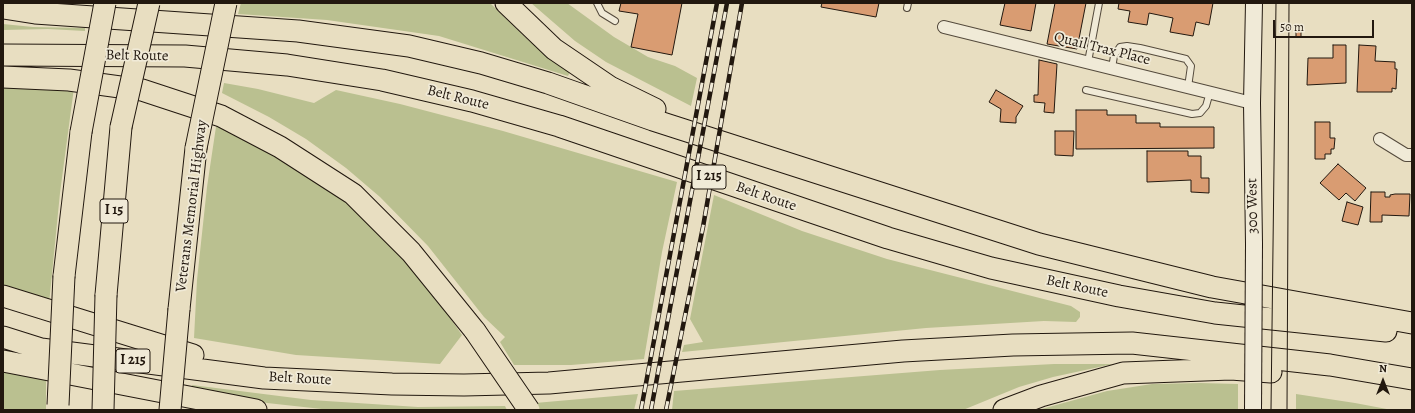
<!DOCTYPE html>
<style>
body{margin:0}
#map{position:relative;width:1415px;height:413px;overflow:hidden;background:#e8dec1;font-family:Alegreya,serif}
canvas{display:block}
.frame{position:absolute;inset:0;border:4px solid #22180f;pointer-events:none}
.north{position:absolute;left:1363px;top:361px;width:40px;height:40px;-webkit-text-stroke:3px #f0ead7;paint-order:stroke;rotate:0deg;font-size:11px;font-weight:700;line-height:16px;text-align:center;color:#22180f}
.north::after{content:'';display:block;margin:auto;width:14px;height:18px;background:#22180f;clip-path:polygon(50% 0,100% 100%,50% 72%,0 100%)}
.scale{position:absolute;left:1273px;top:20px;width:101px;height:18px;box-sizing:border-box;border:2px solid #22180f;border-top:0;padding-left:5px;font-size:12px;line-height:14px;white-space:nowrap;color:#22180f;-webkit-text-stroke:3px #f0ead7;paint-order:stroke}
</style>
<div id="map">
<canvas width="1415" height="413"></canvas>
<div class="frame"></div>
<div class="north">N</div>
<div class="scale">50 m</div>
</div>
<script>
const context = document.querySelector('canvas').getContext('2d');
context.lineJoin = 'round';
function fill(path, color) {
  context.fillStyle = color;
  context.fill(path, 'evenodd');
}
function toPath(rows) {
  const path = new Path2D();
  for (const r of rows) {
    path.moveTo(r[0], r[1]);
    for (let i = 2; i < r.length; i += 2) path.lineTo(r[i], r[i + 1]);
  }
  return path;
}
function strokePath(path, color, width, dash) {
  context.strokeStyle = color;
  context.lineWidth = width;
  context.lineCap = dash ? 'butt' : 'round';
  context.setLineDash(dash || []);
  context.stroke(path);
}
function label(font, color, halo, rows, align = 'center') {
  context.font = font + ' Alegreya,serif';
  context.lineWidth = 3.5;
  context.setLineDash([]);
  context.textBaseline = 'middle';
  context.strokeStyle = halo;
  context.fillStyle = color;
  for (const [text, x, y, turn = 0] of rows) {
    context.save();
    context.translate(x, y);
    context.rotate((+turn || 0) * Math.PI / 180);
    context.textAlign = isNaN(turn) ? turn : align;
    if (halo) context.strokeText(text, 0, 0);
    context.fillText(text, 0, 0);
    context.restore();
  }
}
fill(toPath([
 [241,3,490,3,528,40,570,72,568,76,439,36,327,20,238,14],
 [531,3,567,3,614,37,648,57,675,66,697,78,691,106,606,62,575,41],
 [3,24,33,27,85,28,85,31,48,29,3,30],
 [3,76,75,80,60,193,49,304,3,286],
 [224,83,258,89,314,103,336,90,400,104,503,131,677,182,662,252,644,359,571,365,514,365,500,342,505,337,484,317,428,246,380,197,346,168,306,139,269,117,222,93],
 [217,120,308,171,346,202,408,264,438,301,462,335,440,364,296,355,194,338,197,280,207,187],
 [714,195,802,231,887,259,1071,306,1080,312,1080,317,1076,322,1044,321,926,328,682,352,684,345,703,342,690,319],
 [1054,364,1113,364,1053,377,1019,387,963,410,672,410,674,391,940,370],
 [3,371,46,378,46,410,3,410],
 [1200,383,1238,384,1238,410,1038,410,1107,391,1152,384],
 [192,385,311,400,418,407,505,406,507,410,331,410,267,403,192,389],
 [638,394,634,410,539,410,535,403],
 [1296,394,1355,403,1392,410,1296,410]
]), '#bac090');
const building = toPath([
 [621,3,682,3,672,55,631,47,638,14,619,11,621,3],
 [822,3,879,3,876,17,821,7,822,3],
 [1005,3,1036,3,1031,31,1000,25,1005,3],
 [1055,3,1086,3,1077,49,1047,44,1055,3],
 [1119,3,1213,3,1209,25,1196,22,1193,36,1170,32,1173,18,1149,13,1147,25,1128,22,1130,11,1118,9,1119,3],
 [1296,30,1301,30,1301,37,1296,37,1296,30],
 [1333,45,1346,45,1346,83,1307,85,1308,58,1333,58,1333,45],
 [1359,45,1376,46,1375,61,1395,62,1395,69,1397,69,1396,89,1392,88,1392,92,1357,92,1359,45],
 [1039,60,1057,64,1054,113,1044,112,1045,103,1034,102,1034,95,1038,95,1039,60],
 [996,90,1023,106,1016,117,1016,123,1000,122,1001,109,989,102,996,90],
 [1076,110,1107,110,1107,115,1136,115,1136,123,1160,123,1160,127,1214,127,1214,148,1076,149,1076,110],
 [1315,122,1330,122,1330,138,1335,138,1334,149,1331,149,1331,154,1325,154,1325,159,1315,159,1315,122],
 [1055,131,1074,131,1073,156,1055,155,1055,131],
 [1147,151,1188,151,1188,156,1201,156,1201,178,1209,178,1209,193,1191,192,1191,180,1147,182,1147,151],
 [1338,164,1366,188,1355,201,1346,193,1339,200,1320,183,1338,164],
 [1371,192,1385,192,1385,197,1390,197,1390,195,1395,194,1410,194,1409,216,1382,215,1382,222,1370,222,1371,192],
 [1347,202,1363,207,1358,225,1342,221,1347,202]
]);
fill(building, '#d99c72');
strokePath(building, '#22180f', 1);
const lane = toPath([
 [597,3,602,13,615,21],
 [907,8,908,3],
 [1088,62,1099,3],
 [1112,68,1114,56,1120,47,1127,46,1140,48,1186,59,1191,66,1188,87],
 [1086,90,1192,114,1200,113,1206,106,1210,92]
]);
const street = toPath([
 [944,27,1252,103],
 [1380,139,1406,155,1412,155]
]);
const secondary = toPath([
 [1254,3,1252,103,1254,244]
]);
const highway = toPath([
 [506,3,554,49,610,87,655,109],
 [3,8,35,13,298,31,409,46,481,63,548,83,653,120,1039,244,1212,287,1412,323],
 [3,55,185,56,287,65,382,80,472,101,559,126,888,238,991,268,1119,296,1215,313,1386,331],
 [3,77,69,80,142,90,221,116,280,147,353,194,411,252,475,331],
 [64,276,81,132],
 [106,295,121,127],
 [3,296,193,355],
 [179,309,196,148],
 [3,337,41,349,264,378,392,384,464,385,549,383,903,351,1013,345,1132,343,1330,365,1412,379],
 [3,361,256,410],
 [1004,410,1041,396,1123,373,1231,369,1271,372]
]);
strokePath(lane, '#544a3c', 8);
strokePath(street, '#544a3c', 14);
strokePath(secondary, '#22180f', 18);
strokePath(highway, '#22180f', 23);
strokePath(lane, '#f0ead7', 6);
strokePath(street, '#f0ead7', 12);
strokePath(secondary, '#f0ead7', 16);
strokePath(highway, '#e8dec1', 21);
strokePath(toPath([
 [1271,410,1276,3],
 [1287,410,1289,3]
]), '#22180f', 1);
const rail = toPath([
 [641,410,717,3],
 [651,410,727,3],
 [666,410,703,227,742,3]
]);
strokePath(rail, '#22180f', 4.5);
strokePath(rail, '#f0ead7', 3, [9]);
const secondaryBridge = toPath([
 [1253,410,1254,244]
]);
const highwayBridge = toPath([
 [121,127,149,3],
 [81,132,105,3],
 [196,148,226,3],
 [475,331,529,410],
 [58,405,64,276],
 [103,410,106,295],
 [170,410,179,309]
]);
strokePath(secondaryBridge, '#22180f', 18, []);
strokePath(highwayBridge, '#22180f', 23, []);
strokePath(secondaryBridge, '#f0ead7', 16);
strokePath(highwayBridge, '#e8dec1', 21);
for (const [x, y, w] of [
 [709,177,34],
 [114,211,28],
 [133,361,34]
]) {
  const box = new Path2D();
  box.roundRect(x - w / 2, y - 12, w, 24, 3);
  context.fillStyle = '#f0ead7';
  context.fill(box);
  strokePath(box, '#22180f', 1);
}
label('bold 14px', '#22180f', null, [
 ["I 215",709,177],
 ["I 15",114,211],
 ["I 215",133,361]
]);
label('15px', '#22180f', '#f0ead7', [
 ["Quail Trax Place",1102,49,14],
 ["Belt Route",137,56,1],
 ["Belt Route",458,98,14],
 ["Belt Route",766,197,19],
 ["Veterans Memorial Highway",192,206,-83],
 ["300 West",1253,206,-91],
 ["Belt Route",1077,287,12],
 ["Belt Route",300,379,3]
]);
</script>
